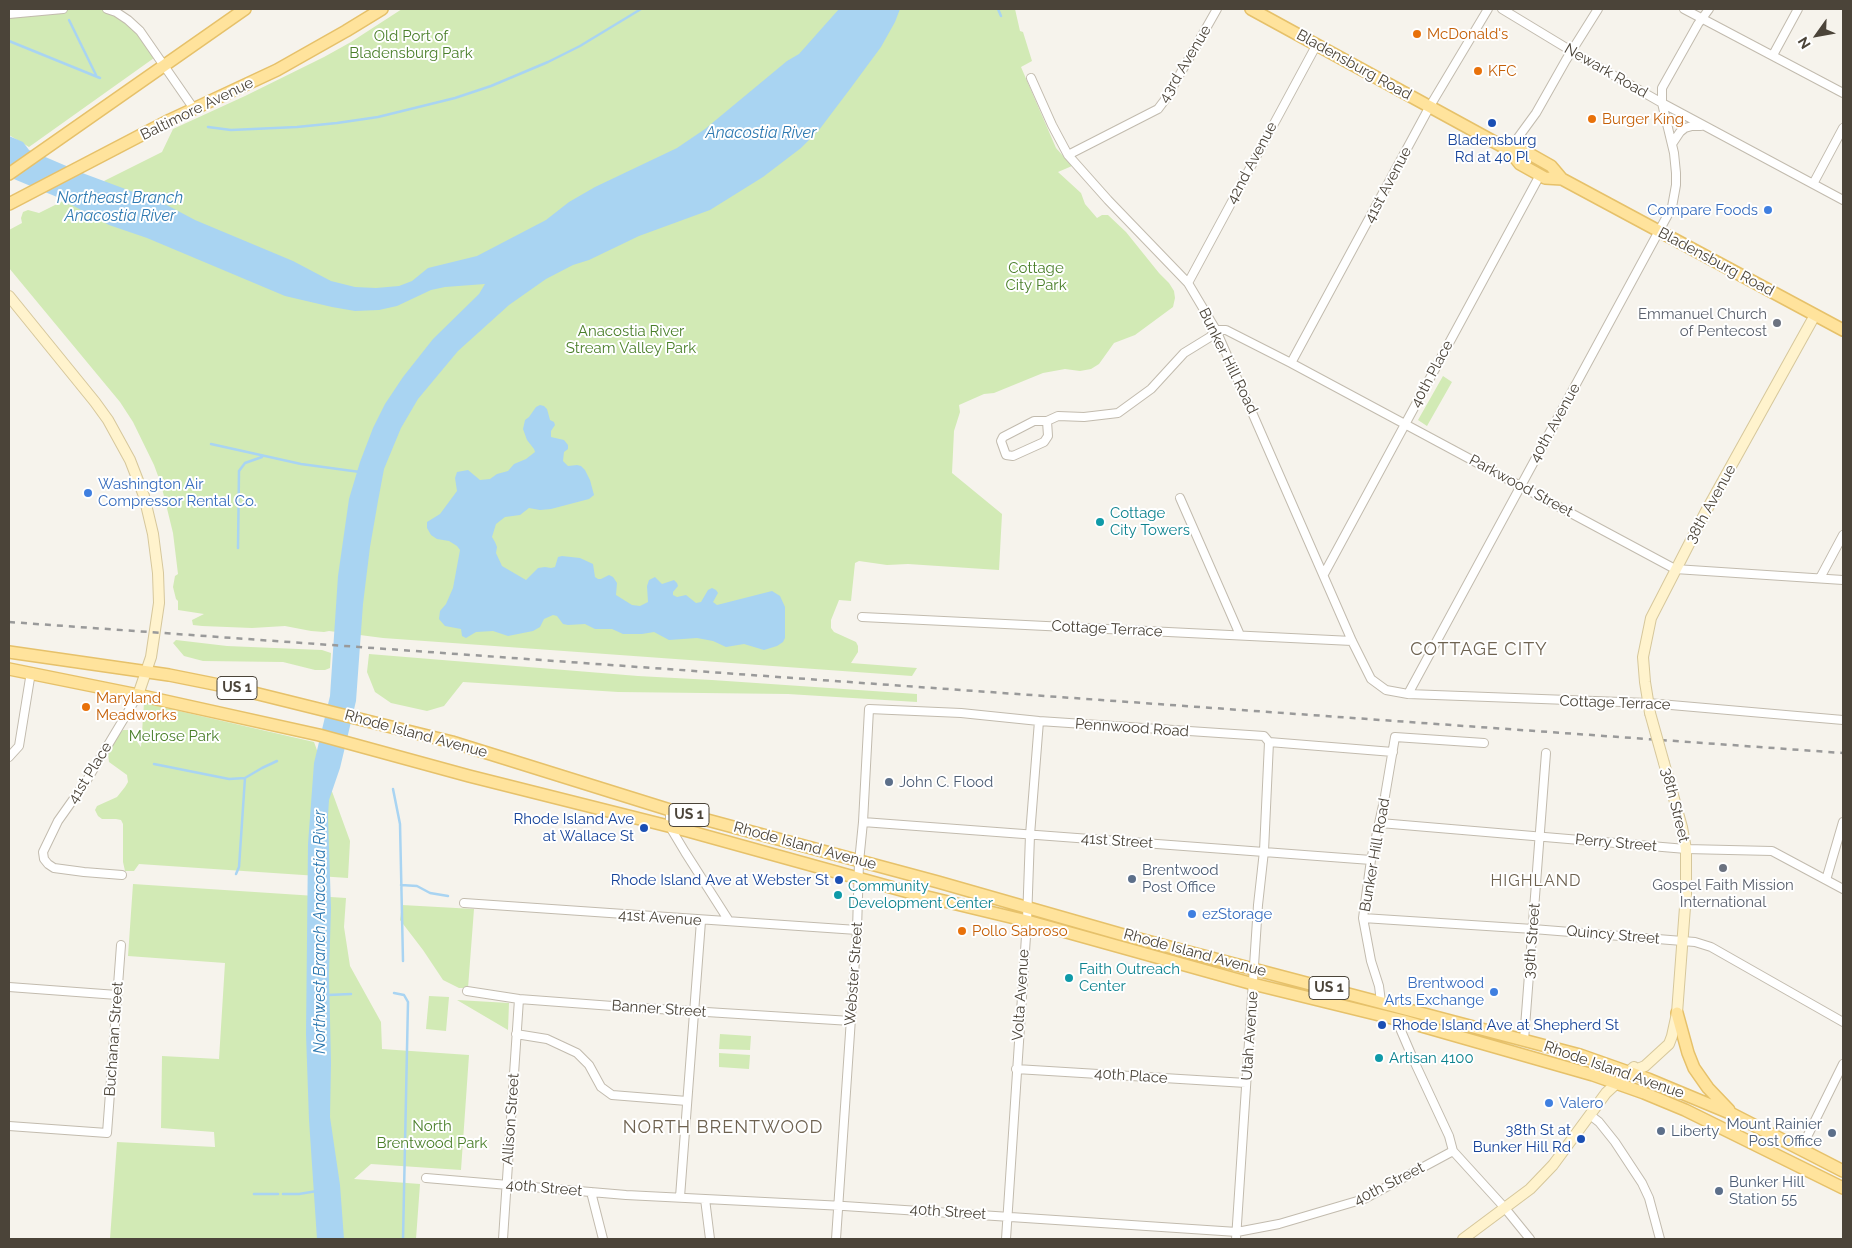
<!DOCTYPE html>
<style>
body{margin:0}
#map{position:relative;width:1852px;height:1248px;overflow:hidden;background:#f6f3ec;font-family:Raleway,sans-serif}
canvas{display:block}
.frame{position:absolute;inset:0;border:10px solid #4b4439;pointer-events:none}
.north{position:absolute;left:1792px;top:10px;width:50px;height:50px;-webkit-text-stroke:4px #fff;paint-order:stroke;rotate:238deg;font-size:14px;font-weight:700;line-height:20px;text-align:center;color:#4b4439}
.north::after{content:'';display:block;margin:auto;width:18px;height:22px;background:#4b4439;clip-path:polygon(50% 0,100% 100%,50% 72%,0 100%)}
</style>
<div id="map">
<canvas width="1852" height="1248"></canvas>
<div class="frame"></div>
<div class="north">N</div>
</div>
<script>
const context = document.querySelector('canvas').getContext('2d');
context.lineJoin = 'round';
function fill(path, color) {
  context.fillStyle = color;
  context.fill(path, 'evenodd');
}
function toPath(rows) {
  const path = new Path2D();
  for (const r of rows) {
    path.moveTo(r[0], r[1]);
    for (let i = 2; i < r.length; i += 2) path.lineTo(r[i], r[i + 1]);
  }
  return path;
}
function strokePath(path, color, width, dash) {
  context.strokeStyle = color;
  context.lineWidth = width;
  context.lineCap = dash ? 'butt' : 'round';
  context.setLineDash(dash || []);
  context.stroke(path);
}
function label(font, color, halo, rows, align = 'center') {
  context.font = font + ' Raleway,sans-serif';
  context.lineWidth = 4;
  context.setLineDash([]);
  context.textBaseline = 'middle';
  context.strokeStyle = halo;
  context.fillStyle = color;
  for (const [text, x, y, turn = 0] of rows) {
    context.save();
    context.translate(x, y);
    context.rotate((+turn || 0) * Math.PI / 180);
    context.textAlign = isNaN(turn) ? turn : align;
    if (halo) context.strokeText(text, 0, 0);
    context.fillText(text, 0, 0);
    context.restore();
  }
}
fill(toPath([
 [26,9,119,9,154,58,29,147,9,135,9,14],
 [402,9,1015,9,1020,31,1023,32,1032,61,1021,67,1056,148,1072,166,1058,172,1081,193,1085,204,1097,218,1102,215,1108,215,1126,232,1159,273,1169,283,1174,291,1175,298,1173,307,1135,335,1114,343,1099,364,1091,369,1080,371,1065,369,1043,373,994,393,984,394,959,405,960,412,954,431,952,473,1002,514,999,570,908,564,887,565,859,561,855,563,851,601,839,600,831,620,831,628,834,632,856,642,858,646,858,652,851,663,917,668,912,676,383,638,329,631,324,632,311,631,285,626,252,628,202,626,193,625,192,620,204,614,178,610,178,601,176,599,173,587,175,576,178,574,173,533,161,484,154,465,133,422,120,402,9,268,9,230,22,223,21,218,23,212,28,210,39,213,65,200,105,182,104,181,162,152,173,129,245,96,324,57,351,42],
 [1443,376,1452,382,1427,426,1418,420],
 [176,640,227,646,322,650,331,653,330,668,325,670,315,670,283,662,203,661,184,656,173,643],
 [369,654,638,676,712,680,917,694,917,702,788,694,618,692,463,682,444,706,427,711,391,703,375,692,367,672],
 [144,703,314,742,350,841,348,878,139,864,134,871,125,871,123,862,123,824,121,820,116,819,102,819,98,816,95,810,97,806,117,797,125,787,128,782,127,775,109,762,108,754,119,734,123,730,129,730,141,747],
 [133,884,346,898,344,927,350,966,381,1022,382,1049,469,1055,461,1170,371,1164,354,1179,420,1184,416,1239,110,1239,117,1142,215,1147,214,1132,161,1128,162,1056,219,1059,225,963,128,956],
 [402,905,474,909,468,988,459,988,443,980,423,950,400,920],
 [429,996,449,997,446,1031,426,1029],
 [457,1000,509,1003,508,1030],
 [720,1034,751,1036,750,1050,719,1049],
 [719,1053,750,1055,749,1069,719,1067]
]), '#d2eab5');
fill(toPath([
 [839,9,900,9,895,22,881,47,850,89,819,130,801,148,763,177,710,210,639,236,589,260,573,265,546,279,509,305,458,351,418,399,401,428,384,469,378,501,370,547,363,604,356,701,340,768,329,800,328,816,331,908,329,975,331,1063,330,1117,340,1185,344,1239,317,1239,309,1120,306,1034,308,844,314,763,330,696,338,576,349,499,360,462,373,428,385,404,403,377,433,339,479,294,485,284,445,287,431,290,397,306,379,310,355,311,332,307,285,296,147,238,109,225,57,197,9,177,9,136,23,142,29,150,85,174,163,203,195,220,293,261,331,281,355,287,376,288,399,286,412,281,428,268,477,256,546,220,569,202,595,187,677,148,705,129,787,61,799,54],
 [540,405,544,406,547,409,550,420,554,422,555,425,551,431,551,437,564,440,568,445,568,449,564,452,563,461,568,466,577,465,581,466,585,470,590,480,594,495,589,499,551,509,540,510,529,508,520,515,505,517,496,524,492,537,495,542,497,547,496,553,502,566,526,580,538,568,545,567,551,568,555,567,558,557,562,556,580,558,593,564,595,577,598,579,601,579,609,575,613,577,617,583,616,595,632,605,640,606,648,602,647,586,649,580,655,577,662,584,674,580,677,583,678,586,673,592,673,595,677,597,686,595,696,603,701,602,708,590,712,588,716,590,718,593,713,602,717,605,772,591,780,596,785,607,785,638,783,642,777,646,764,650,744,644,726,647,713,641,697,638,669,640,654,632,642,634,623,634,612,629,595,629,585,624,568,625,563,624,557,616,553,615,544,619,540,627,533,631,508,636,493,631,476,632,466,638,462,636,461,629,445,626,439,619,440,611,446,604,453,588,460,550,457,546,449,541,437,539,431,535,427,528,427,522,440,514,457,491,455,478,457,472,468,470,480,480,490,479,497,474,508,471,514,464,526,459,535,452,534,449,527,440,523,429,525,420,529,417,536,407]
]), '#a9d4f2');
strokePath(toPath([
 [998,9,1001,16],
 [69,20,96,75],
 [9,41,100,78],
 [208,127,231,130,297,127,337,123,378,117,455,98,491,86,548,62,580,46,641,9],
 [211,444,301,464,360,472],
 [238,548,239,471,245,463,262,457],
 [154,764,229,779,245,778],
 [393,789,400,824,403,961],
 [236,874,239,867,245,778,262,768,277,761],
 [401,885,417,886,430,893,448,896],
 [394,993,404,995,408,1002,403,1239],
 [328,995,351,994],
 [254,1194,278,1194],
 [283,1194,299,1194,317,1191]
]), '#a9d4f2', 2.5);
const street = toPath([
 [107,9,116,12,128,20,140,31,194,109],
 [1502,9,1578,55,1662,103,1843,200],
 [1684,9,1843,93],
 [9,14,63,9],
 [1773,55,1798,9],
 [1031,78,1052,125,1068,155,1108,200,1188,283,1216,330,1352,641,1371,679,1386,690,1408,694,1648,703,1843,720],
 [1672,144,1680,132,1685,128,1692,126,1701,126],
 [1509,150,1536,113,1566,60,1598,9],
 [1068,155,1158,109,1167,97,1217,9],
 [1813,184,1843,128],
 [1188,283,1317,44],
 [1216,330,1226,330,1291,363,1675,569,1843,580],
 [1291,363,1430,106,1488,9],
 [1047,421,1048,436,1044,442,1013,456,1006,455,1001,441,1003,437,1034,421,1047,421,1058,416,1084,417,1118,413,1151,389,1184,353,1210,337,1216,330],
 [1180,498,1240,635],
 [1324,574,1540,175],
 [1820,578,1843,535],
 [862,617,1352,641],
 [1408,694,1672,207,1676,185,1676,173,1674,153,1662,103,1662,88,1698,24,1709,9],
 [9,757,19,746,31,672],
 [670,810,670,827,685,852,729,921],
 [863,822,1371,860],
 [1380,823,1686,849,1772,851,1843,889],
 [122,875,84,872,54,868,48,864,44,859,43,852,58,821,87,780,138,695],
 [1826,880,1843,822],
 [464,903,857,930],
 [1363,918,1533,929,1695,942,1711,947,1843,1022],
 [9,987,117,995],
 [467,991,519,999,626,1007,851,1021],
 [1381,1002,1379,986,1371,961,1363,918,1371,860,1385,796,1395,737,1484,743],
 [1396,1019,1414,1061,1449,1136,1453,1151,1504,1207,1530,1239],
 [516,1034,547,1039,577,1053,589,1065,601,1087,612,1095,687,1101],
 [1524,1040,1546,753],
 [1016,1069,1246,1083],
 [1590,1115,1599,1122,1615,1142,1642,1183,1649,1198,1660,1239],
 [9,1126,107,1133,121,945],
 [1801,1149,1843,1064],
 [426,1178,626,1195,844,1206,1237,1232,1279,1224,1364,1199,1453,1151],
 [591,1192,603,1239],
 [680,1197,701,921],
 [705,1199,710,1239],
 [503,1239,519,999],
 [836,1239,857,930,859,862,863,822,869,709,961,713,1039,721,1264,736,1269,742,1393,752],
 [1006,1239,1027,921,1030,835,1039,721],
 [1236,1239,1258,905,1264,851,1269,742]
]);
const secondary = toPath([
 [9,296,95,402,108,420,130,460,144,496,153,534,158,573,159,603,151,657,138,695],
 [1650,713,1645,682,1643,657,1651,618,1705,513,1815,315],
 [1630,1072,1645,1066,1669,1044,1672,1036,1677,1013,1686,894,1686,849,1682,827,1664,763],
 [1463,1239,1530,1189,1553,1165,1606,1093,1634,1067]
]);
const primary = toPath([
 [1251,9,1509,150,1520,164,1545,178,1562,179],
 [1509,150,1528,153,1551,166,1562,179,1843,330],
 [9,174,245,9],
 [9,204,170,120,277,70,346,31,382,9],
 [9,652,169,675,234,688,452,742,670,810,938,882,1120,934,1580,1055,1648,1079,1732,1114,1843,1171],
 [9,669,138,695,319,735,469,776,688,831,919,895,1027,921,1253,984,1404,1021,1593,1075,1644,1093,1685,1110,1843,1188],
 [1677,1013,1688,1053,1694,1068,1708,1088,1729,1110]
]);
strokePath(street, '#c2bbae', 10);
strokePath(secondary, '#d6c79b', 12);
strokePath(primary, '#e6c16a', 14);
strokePath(street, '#fff', 8);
strokePath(secondary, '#fff3cd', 10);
strokePath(primary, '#ffe39c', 11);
strokePath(toPath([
 [9,622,1843,753]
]), '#9a9a9a', 2.5, [6, 6]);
const secondaryBridge = toPath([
 [1650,713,1664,763]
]);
strokePath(secondaryBridge, '#d6c79b', 12, []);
strokePath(secondaryBridge, '#fff3cd', 10);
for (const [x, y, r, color] of [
 [1417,34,5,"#e8710a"],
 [1478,71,5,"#e8710a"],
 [1592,119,5,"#e8710a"],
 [1492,123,5,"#1a4fb4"],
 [1768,210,5,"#3f7fe0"],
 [1777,323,5,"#6b7280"],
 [88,493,5,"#3f7fe0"],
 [1100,522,5,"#0f9aa8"],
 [86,707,5,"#e8710a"],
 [889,782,5,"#5c6f8a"],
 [644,828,5,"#1a4fb4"],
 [1723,868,5,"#6b7280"],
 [1132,879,5,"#5c6f8a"],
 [839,880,5,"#1a4fb4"],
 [838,895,5,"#0f9aa8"],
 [1192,914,5,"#3f7fe0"],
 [962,931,5,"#e8710a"],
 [1069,978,5,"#0f9aa8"],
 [1494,992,5,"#3f7fe0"],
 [1382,1025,5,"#1a4fb4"],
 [1379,1058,5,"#0f9aa8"],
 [1549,1103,5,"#3f7fe0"],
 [1661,1131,5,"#5c6f8a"],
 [1832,1133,5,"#5c6f8a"],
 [1581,1139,5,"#1a4fb4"],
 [1719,1191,5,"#5c6f8a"]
]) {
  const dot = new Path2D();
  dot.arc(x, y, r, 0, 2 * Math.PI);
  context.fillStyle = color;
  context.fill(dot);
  strokePath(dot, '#fff', 2);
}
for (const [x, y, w] of [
 [237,688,40],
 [689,815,40],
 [1329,988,40]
]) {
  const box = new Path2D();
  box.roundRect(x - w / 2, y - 11.5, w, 23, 4);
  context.fillStyle = '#fff';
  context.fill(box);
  strokePath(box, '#4b4439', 1);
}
label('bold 14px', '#4b4439', null, [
 ["US 1",237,688],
 ["US 1",689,815],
 ["US 1",1329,988]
]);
label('15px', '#c56008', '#fff', [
 ["McDonald's",1427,34],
 ["KFC",1488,71],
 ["Burger King",1602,119],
 ["Maryland",96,698],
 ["Meadworks",96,715],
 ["Pollo Sabroso",972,931]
], 'left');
label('15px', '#4a7f2a', '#fff', [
 ["Old Port of",411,36],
 ["Bladensburg Park",411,53],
 ["Cottage",1036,268],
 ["City Park",1036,285],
 ["Anacostia River",631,331],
 ["Stream Valley Park",631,348],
 ["Melrose Park",174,736],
 ["North",432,1126],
 ["Brentwood Park",432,1143]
]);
label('15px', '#4b4439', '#fff', [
 ["43rd Avenue",1185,64,-59],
 ["Bladensburg Road",1354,65,29],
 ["Newark Road",1606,71,30],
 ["Baltimore Avenue",197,109,-26],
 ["42nd Avenue",1252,163,-62],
 ["41st Avenue",1388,185,-62],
 ["Bladensburg Road",1716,262,28],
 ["Bunker Hill Road",1228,361,64],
 ["40th Place",1432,374,-62],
 ["40th Avenue",1555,423,-61],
 ["Parkwood Street",1521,486,28],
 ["38th Avenue",1711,504,-61],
 ["Cottage Terrace",1107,629,3],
 ["Cottage Terrace",1615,703,2],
 ["Pennwood Road",1132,728,4],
 ["Rhode Island Avenue",416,734,15],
 ["41st Place",90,773,-58],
 ["38th Street",1675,805,76],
 ["41st Street",1117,841,4],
 ["Perry Street",1616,843,5],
 ["Rhode Island Avenue",805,846,15],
 ["Bunker Hill Road",1375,855,-80],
 ["41st Avenue",660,918,4],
 ["Quincy Street",1613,935,5],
 ["39th Street",1532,941,-85],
 ["Rhode Island Avenue",1195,953,15],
 ["Webster Street",854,974,-86],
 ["Volta Avenue",1021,995,-86],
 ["Banner Street",659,1009,4],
 ["Utah Avenue",1250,1036,-86],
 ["Buchanan Street",114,1039,-86],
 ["Rhode Island Avenue",1614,1070,19],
 ["40th Place",1131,1076,4],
 ["Allison Street",511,1119,-86],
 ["40th Street",1389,1184,-27],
 ["40th Street",544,1188,5],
 ["40th Street",948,1212,4]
]);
label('15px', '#164399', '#fff', [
 ["Bladensburg",1492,140,"center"],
 ["Rd at 40 Pl",1492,157,"center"],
 ["Rhode Island Ave",634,819],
 ["at Wallace St",634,836],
 ["Rhode Island Ave at Webster St",829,880],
 ["Rhode Island Ave at Shepherd St",1392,1025,"left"],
 ["38th St at",1571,1130],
 ["Bunker Hill Rd",1571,1147]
], 'right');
label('15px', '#366cbe', '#fff', [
 ["Compare Foods",1758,210,"right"],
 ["Washington Air",98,484],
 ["Compressor Rental Co.",98,501],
 ["ezStorage",1202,914],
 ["Brentwood",1484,983,"right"],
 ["Arts Exchange",1484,1000,"right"],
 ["Valero",1559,1103]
], 'left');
label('15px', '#5b616d', '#fff', [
 ["Emmanuel Church",1767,314],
 ["of Pentecost",1767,331],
 ["Gospel Faith Mission",1723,885,"center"],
 ["International",1723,902,"center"]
], 'right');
label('15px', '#0d838f', '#fff', [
 ["Cottage",1110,513],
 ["City Towers",1110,530],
 ["Community",848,886],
 ["Development Center",848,903],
 ["Faith Outreach",1079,969],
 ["Center",1079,986],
 ["Artisan 4100",1389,1058]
], 'left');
label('15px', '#4e5e75', '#fff', [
 ["John C. Flood",899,782],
 ["Brentwood",1142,870],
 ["Post Office",1142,887],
 ["Mount Rainier",1822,1124,"right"],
 ["Post Office",1822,1141,"right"],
 ["Liberty",1671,1131],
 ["Bunker Hill",1729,1182],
 ["Station 55",1729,1199]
], 'left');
label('italic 16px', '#2e7ab2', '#fff', [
 ["Anacostia River",761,133],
 ["Northeast Branch",120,198],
 ["Anacostia River",120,216],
 ["Northwest Branch Anacostia River",320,932,-90]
]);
context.letterSpacing = '1px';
label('16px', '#6e6250', '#fff', [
 ["HIGHLAND",1536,881]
]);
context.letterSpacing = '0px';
context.letterSpacing = '1px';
label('18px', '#6e6250', '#fff', [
 ["COTTAGE CITY",1479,650],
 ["NORTH BRENTWOOD",723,1128]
]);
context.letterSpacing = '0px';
</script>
